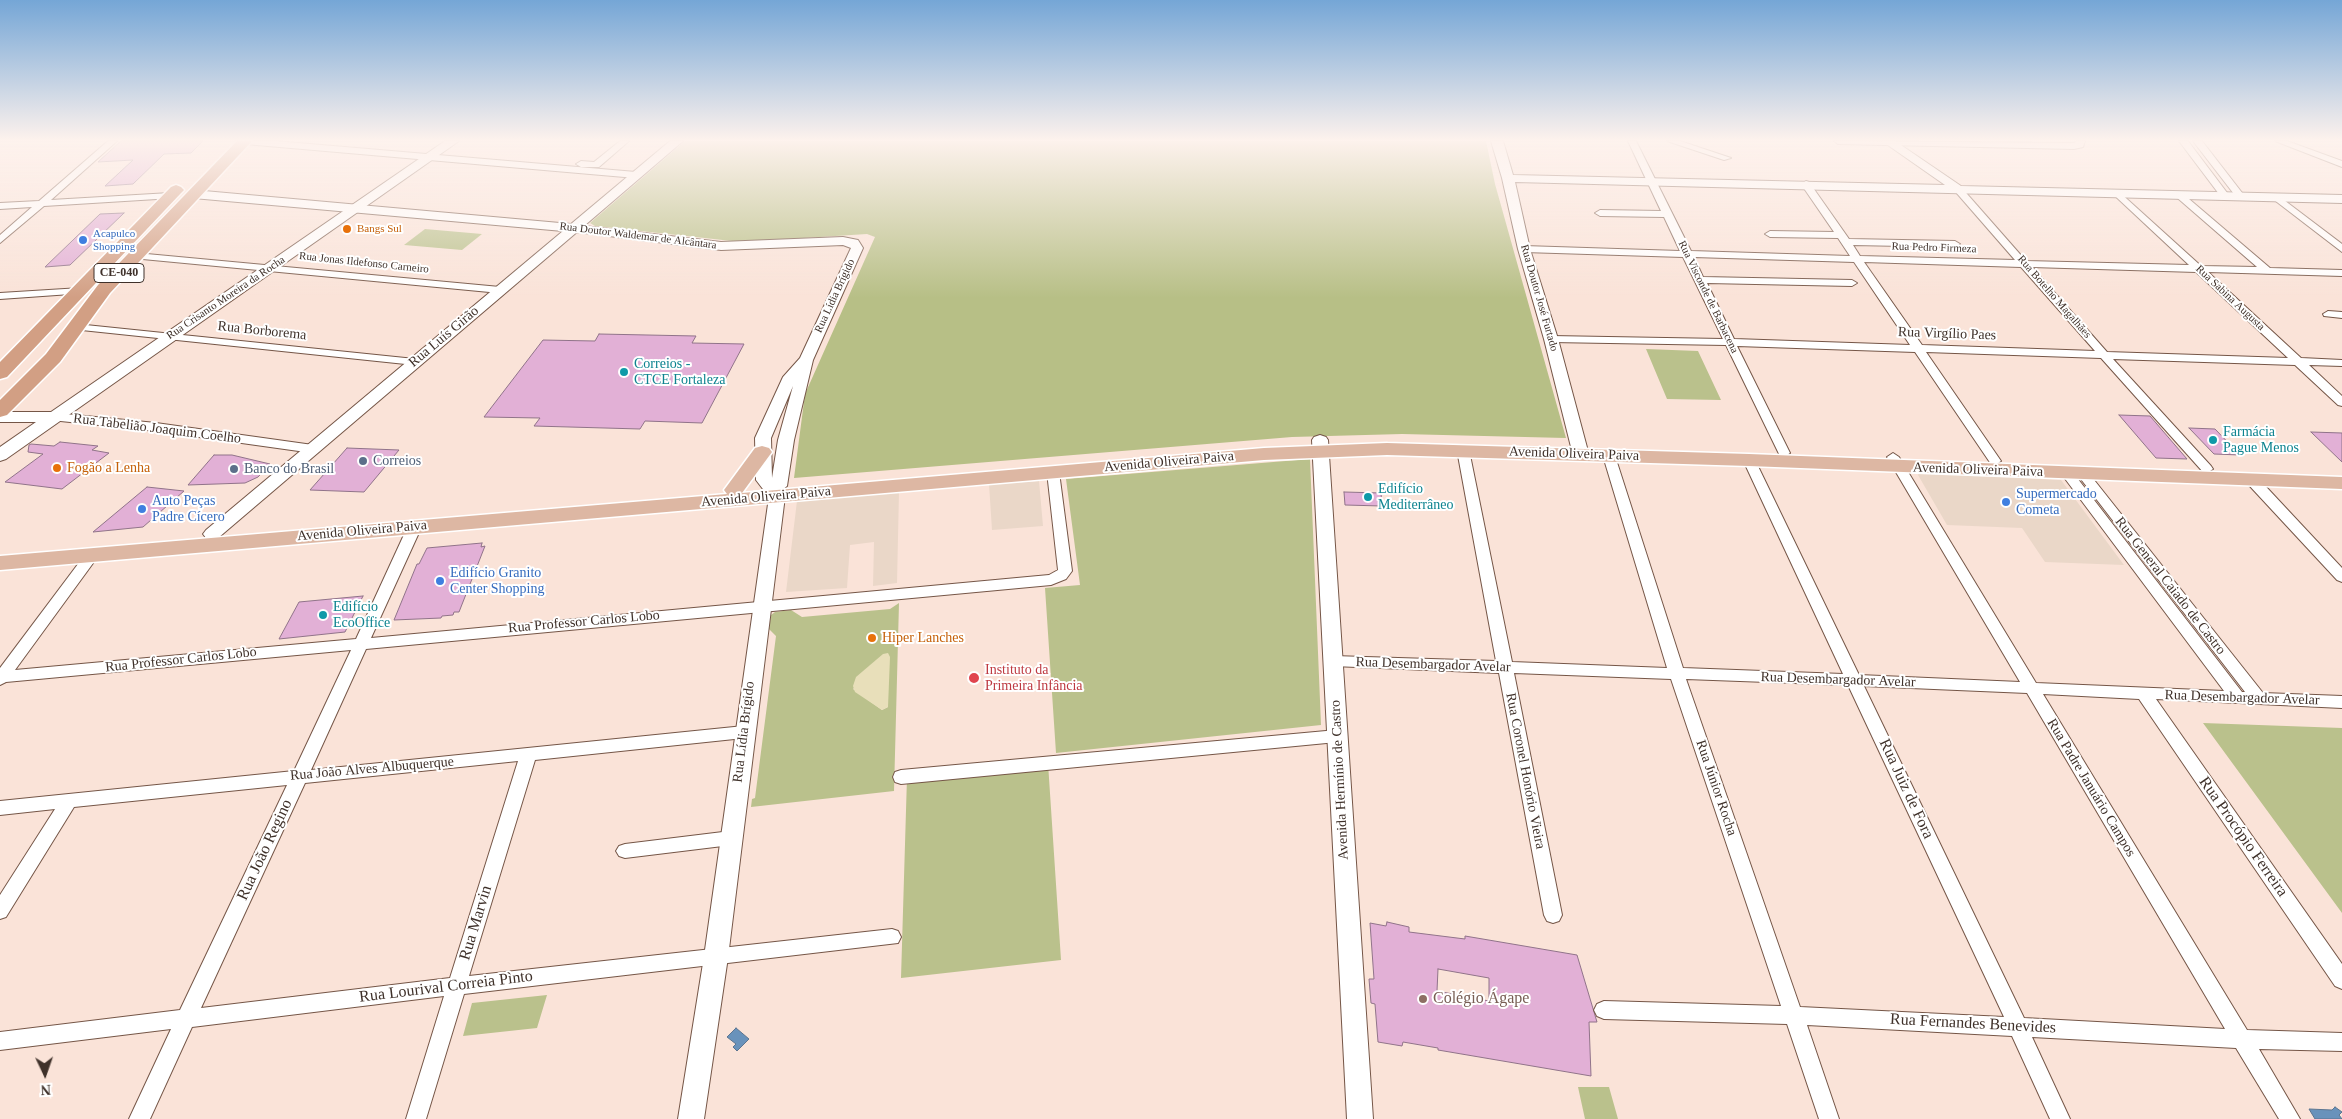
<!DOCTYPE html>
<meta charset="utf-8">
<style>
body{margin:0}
#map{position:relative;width:2342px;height:1119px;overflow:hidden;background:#fae3d8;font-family:"Times New Roman",serif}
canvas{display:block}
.north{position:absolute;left:20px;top:1049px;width:50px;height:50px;-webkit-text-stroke:4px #fff;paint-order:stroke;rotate:177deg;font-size:14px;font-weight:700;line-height:20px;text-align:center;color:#3f312a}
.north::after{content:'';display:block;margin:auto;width:18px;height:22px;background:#3f312a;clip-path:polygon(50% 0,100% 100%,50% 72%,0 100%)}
</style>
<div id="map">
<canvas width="2342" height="1119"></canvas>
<div class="north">N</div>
</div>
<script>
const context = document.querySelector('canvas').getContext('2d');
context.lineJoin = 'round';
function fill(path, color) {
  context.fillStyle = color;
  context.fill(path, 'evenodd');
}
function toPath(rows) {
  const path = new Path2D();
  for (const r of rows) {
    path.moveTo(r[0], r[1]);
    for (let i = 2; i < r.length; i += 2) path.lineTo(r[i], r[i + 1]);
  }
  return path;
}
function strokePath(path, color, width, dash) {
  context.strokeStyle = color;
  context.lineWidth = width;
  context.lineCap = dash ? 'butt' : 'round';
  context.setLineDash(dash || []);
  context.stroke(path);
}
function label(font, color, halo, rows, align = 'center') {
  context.font = font + ' "Times New Roman",serif';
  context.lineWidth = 4;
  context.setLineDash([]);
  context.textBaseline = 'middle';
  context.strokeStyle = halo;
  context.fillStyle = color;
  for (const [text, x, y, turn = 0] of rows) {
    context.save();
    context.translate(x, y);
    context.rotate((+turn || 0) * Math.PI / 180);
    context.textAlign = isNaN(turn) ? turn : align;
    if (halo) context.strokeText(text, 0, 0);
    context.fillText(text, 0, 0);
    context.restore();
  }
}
fill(toPath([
 [1919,473,2061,480,2124,565,2045,562,2022,528,1947,525,1918,475],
 [1039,481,1043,526,992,530,989,484],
 [899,492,897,583,873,586,874,542,850,545,847,588,786,592,797,501]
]), '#ead7c8');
fill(toPath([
 [425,229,482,234,462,250,404,245],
 [1646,349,1698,351,1721,400,1667,399],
 [1310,459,1321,725,1056,753,1045,588,1080,585,1066,479],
 [899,603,894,791,751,807,752,799,755,798,776,636,769,629,771,615,775,612,791,610,802,617,890,609],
 [888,654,888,707,882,710,853,689],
 [2203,723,2342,728,2342,913],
 [1048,763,1061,960,901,978,907,777],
 [547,995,537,1028,463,1036,472,1003],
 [1578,1087,1609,1087,1618,1119,1585,1119]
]), '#bac18c');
fill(toPath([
 [685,141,1486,141,1495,184,1566,438,1402,434,1292,437,794,478,805,394,875,237,867,234,741,242,595,226,590,223]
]), '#b7bf86');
fill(toPath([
 [883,654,888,653,890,657,888,707,882,710,855,692,853,686,856,677]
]), '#e8dfba');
const water = toPath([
 [736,1028,749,1039,737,1051,733,1047,736,1044,727,1037,736,1028],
 [2335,1107,2342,1112,2339,1115,2342,1119,2315,1119,2309,1109,2332,1110,2335,1107]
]);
fill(water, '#6992bb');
strokePath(water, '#5c7590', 1);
const building = toPath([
 [121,141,203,141,191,153,164,154,133,184,105,186,133,160,98,162,121,141],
 [124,213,70,265,45,267,100,214,124,213],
 [599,334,696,336,692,343,744,344,702,423,645,421,640,429,534,426,540,418,484,417,543,340,595,341,599,334],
 [2119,415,2150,416,2187,459,2156,458,2119,415],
 [2189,428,2215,429,2240,455,2214,454,2189,428],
 [2311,432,2342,433,2342,462,2311,432],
 [60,442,98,446,92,450,109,453,62,489,5,482,43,454,28,452,29,445,31,444,54,446,60,442],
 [347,448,399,450,364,492,310,490,347,448],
 [214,455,232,455,270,464,258,477,245,483,188,485,214,455],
 [147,487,184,491,143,527,93,532,147,487],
 [1344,492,1381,493,1382,506,1345,505,1344,492],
 [482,543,481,547,485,546,459,612,454,612,453,615,442,616,441,618,394,620,417,564,419,564,427,548,482,543],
 [363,596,345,632,279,639,299,602,363,596],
 [1387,922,1409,927,1409,932,1465,939,1465,936,1577,955,1597,1022,1589,1022,1591,1076,1438,1050,1438,1048,1403,1042,1402,1046,1378,1042,1375,1004,1371,1003,1369,979,1374,979,1370,923,1386,926,1387,922],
 [1438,969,1489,978,1489,1001,1437,991,1438,969]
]);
fill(building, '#e2b0d6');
strokePath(building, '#907389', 1);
const minor = toPath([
 [108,141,117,141,51,200,170,193,173,194,173,198,44,206,0,243,0,235,32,207,0,209,0,203,39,201,108,141],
 [241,141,275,141,636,172,641,175,636,178,245,144,241,141],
 [620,141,629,141,599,167,581,167,576,164,581,161,594,162,620,141],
 [1628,141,1636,141,1691,251,1850,256,1838,238,1770,237,1765,234,1770,231,1834,232,1801,184,1806,181,1809,182,1849,239,1955,241,1960,244,1955,247,1853,245,1860,256,2015,260,1954,190,1952,188,1957,185,1960,186,2026,261,2189,265,2114,195,2114,191,2117,190,2201,266,2257,267,2174,195,2182,193,2270,268,2342,270,2342,276,2208,272,2301,358,2342,360,2342,366,2309,365,2342,396,2342,406,2338,405,2295,365,2113,359,2211,466,2213,469,2207,473,2203,472,2101,358,1926,352,2001,461,1995,465,1991,464,1915,352,1737,346,1790,453,1784,457,1780,456,1726,345,1551,342,1545,339,1551,336,1723,339,1683,257,1524,252,1519,249,1524,246,1680,251,1664,217,1600,216,1595,213,1600,210,1661,211,1628,141],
 [1694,257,1854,262,1910,345,1734,339,1707,283,1852,286,1857,283,1852,280,1703,277,1694,257],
 [1864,262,2021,267,2095,351,1922,345,1864,262],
 [2032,267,2196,272,2288,358,2107,352,2032,267],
 [1667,141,1680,141,1731,158,1724,160,1667,141],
 [1834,141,2074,143,2077,141,2085,141,2083,147,2074,149,1838,144,1834,141],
 [2179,141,2188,141,2228,194,2228,198,2222,198,2179,141],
 [2193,141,2202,141,2243,194,2243,198,2237,198,2193,141],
 [2275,141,2287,141,2342,161,2342,167,2275,141],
 [2276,194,2342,244,2342,252,2273,199,2273,195,2276,194],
 [136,253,500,287,505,290,500,293,132,258,132,254,136,253],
 [81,288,85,289,85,293,0,299,0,293,81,288],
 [2328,311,2342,312,2342,318,2324,316,2323,314,2328,311],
 [76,324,415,359,421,362,415,365,72,329,72,325,76,324],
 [55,413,156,423,313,445,319,449,313,453,156,431,51,420,49,417,55,413],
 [1463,446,1469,450,1512,662,1667,668,1603,456,1609,452,1615,456,1683,668,1843,674,1743,460,1749,456,1755,460,1859,675,2020,682,1887,457,1893,453,1899,457,2036,683,2224,691,2063,476,2061,473,2063,470,2067,469,2071,470,2242,692,2245,692,2077,474,2079,471,2087,471,2263,693,2342,696,2342,708,2156,699,2342,964,2342,989,2335,986,2139,699,2043,694,2247,1030,2342,1033,2342,1051,2259,1049,2300,1119,2279,1119,2236,1048,2032,1037,2070,1119,2050,1119,2012,1036,1807,1025,1839,1119,1819,1119,1787,1024,1604,1019,1597,1016,1594,1010,1597,1004,1604,1001,1781,1006,1671,679,1514,673,1562,915,1559,921,1553,923,1547,921,1544,915,1499,673,1333,666,1328,665,1326,661,1328,657,1333,656,1496,661,1457,450,1463,446],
 [1686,679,1848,685,2004,1017,1800,1007,1686,679],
 [1864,686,2027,693,2225,1029,2024,1018,1864,686],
 [1053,468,1059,472,1072,571,1066,579,1051,585,366,649,311,770,744,726,750,728,752,732,750,736,744,738,535,760,469,976,892,929,898,931,901,937,898,943,464,994,426,1119,406,1119,444,996,192,1027,150,1119,129,1119,171,1029,0,1050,0,1032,180,1010,287,785,74,807,6,917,0,919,0,895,55,809,0,815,0,801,294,771,351,650,6,682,0,685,0,668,87,552,92,550,99,555,15,670,356,639,408,526,415,522,422,526,371,638,1049,575,1058,570,1047,472,1053,468],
 [518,761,450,978,201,1008,305,783,518,761],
 [2251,475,2256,476,2342,568,2342,582,2337,580,2246,482,2245,479,2251,475],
 [1337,730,1343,732,1345,736,1343,740,1337,742,901,784,895,782,893,777,895,772,901,770,1337,730],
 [731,831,737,833,740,838,737,843,731,845,625,858,619,856,616,851,619,846,625,844,731,831]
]);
const tertiary = toPath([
 [670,141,683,141,584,226,721,242,843,237,858,240,863,248,813,360,794,440,787,486,781,491,785,496,728,957,704,1119,678,1119,704,957,769,497,756,480,755,438,783,377,800,358,851,248,843,245,721,250,577,232,218,538,212,540,206,538,203,534,206,530,563,231,193,198,187,194,193,190,571,224,670,141],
 [793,386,778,440,772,478,771,438,793,386],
 [1491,141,1503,141,1513,175,1945,185,1882,141,1895,141,1961,186,2342,195,2342,203,1515,182,1530,249,1558,339,1589,455,1587,458,1581,460,1575,458,1573,455,1544,339,1518,249,1502,178,1491,141],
 [1320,435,1326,437,1328,440,1373,1119,1347,1119,1312,440,1314,437,1320,435]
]);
const secondary = toPath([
 [445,141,459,141,6,459,0,461,0,447,36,422,0,422,0,412,51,412,445,141]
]);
const primary = toPath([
 [1387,443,1749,454,2342,477,2342,489,1749,466,1387,455,1264,460,0,570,0,556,727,494,724,490,727,486,755,448,762,446,769,448,772,452,742,493,1264,448,1387,443]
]);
const trunk = toPath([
 [237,141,252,141,110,293,60,362,7,415,0,417,0,400,46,354,98,285,237,141],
 [176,185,181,187,184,190,181,193,7,377,0,379,0,362,171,187,176,185]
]);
strokePath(minor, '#755647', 2);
strokePath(tertiary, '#755647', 2);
strokePath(secondary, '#755647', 2);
strokePath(primary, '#fff', 3);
strokePath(trunk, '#fff', 3);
fill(minor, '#fff');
fill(tertiary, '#fff');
fill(secondary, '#fff');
fill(primary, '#ddb7a3');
fill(trunk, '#d29f84');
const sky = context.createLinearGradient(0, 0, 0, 298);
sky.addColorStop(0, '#75a6d6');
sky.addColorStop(0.47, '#fdf2ed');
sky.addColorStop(1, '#fdf2ed00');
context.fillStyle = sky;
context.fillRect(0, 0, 2342, 298);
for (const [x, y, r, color] of [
 [347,229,5,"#e8710a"],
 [83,240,5,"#3f7fe0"],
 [624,372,5,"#0f9aa8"],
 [2213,440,5,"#0f9aa8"],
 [363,461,5,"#5c6f8a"],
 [57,468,5,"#e8710a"],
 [234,469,5,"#5c6f8a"],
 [1368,497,5,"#0f9aa8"],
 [2006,502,5,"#3f7fe0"],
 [142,509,5,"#3f7fe0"],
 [440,581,5,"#3f7fe0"],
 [323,615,5,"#0f9aa8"],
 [872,638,5,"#e8710a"],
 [974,678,6,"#e0444e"],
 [1423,999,5,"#8d6e63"]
]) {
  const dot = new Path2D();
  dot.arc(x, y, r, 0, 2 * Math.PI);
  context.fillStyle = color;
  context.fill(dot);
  strokePath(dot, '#fff', 2);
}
label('11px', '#c56008', '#fff', [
 ["Bangs Sul",357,229]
], 'left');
label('11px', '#366cbe', '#fff', [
 ["Acapulco",93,234],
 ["Shopping",93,247]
], 'left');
label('11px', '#3f312a', '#fff', [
 ["Rua Doutor Waldemar de Alcântara",638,236,7],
 ["Rua Pedro Firmeza",1934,248,2],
 ["Rua Jonas Ildefonso Carneiro",364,263,6],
 ["Rua Lídia Brígido",835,296,-65],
 ["Rua Visconde de Barbacena",1708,297,64],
 ["Rua Botelho Magalhães",2054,297,49],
 ["Rua Crisanto Moreira da Rocha",226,298,-34],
 ["Rua Doutor José Furtado",1539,298,74],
 ["Rua Sabina Augusta",2230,298,43]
]);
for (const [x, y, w] of [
 [119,273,50]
]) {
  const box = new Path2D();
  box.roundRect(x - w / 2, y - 9.5, w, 19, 4);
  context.fillStyle = '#fff';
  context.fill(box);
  strokePath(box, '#3f312a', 1);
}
label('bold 12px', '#3f312a', null, [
 ["CE-040",119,273]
]);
label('14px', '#3f312a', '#fff', [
 ["Rua Borborema",262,331,6],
 ["Rua Virgílio Paes",1947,334,2],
 ["Rua Luís Girão",444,337,-40],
 ["Rua Tabelião Joaquim Coelho",157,429,7],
 ["Avenida Oliveira Paiva",1574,454,2],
 ["Avenida Oliveira Paiva",1169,462,-5],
 ["Avenida Oliveira Paiva",1978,470,2],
 ["Avenida Oliveira Paiva",766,497,-5],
 ["Avenida Oliveira Paiva",362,531,-5],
 ["Rua General Caiado de Castro",2170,586,52],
 ["Rua Professor Carlos Lobo",584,622,-5],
 ["Rua Professor Carlos Lobo",181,660,-6],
 ["Rua Desembargador Avelar",1433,665,2],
 ["Rua Desembargador Avelar",1838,680,2],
 ["Rua Desembargador Avelar",2242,698,2],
 ["Rua Lídia Brígido",744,732,-83],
 ["Rua João Alves Albuquerque",372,769,-5],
 ["Rua Coronel Honório Vieira",1525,771,79],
 ["Avenida Hermínio de Castro",1340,780,-93],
 ["Rua Júnior Rocha",1716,788,71],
 ["Rua Padre Januário Campos",2091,788,59]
]);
label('14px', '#0d838f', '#fff', [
 ["Correios -",634,364],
 ["CTCE Fortaleza",634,380],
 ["Farmácia",2223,432],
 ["Pague Menos",2223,448],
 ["Edifício",1378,489],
 ["Mediterrâneo",1378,505],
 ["Edifício",333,607],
 ["EcoOffice",333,623]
], 'left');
label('14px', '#4e5e75', '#fff', [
 ["Correios",373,461],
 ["Banco do Brasil",244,469]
], 'left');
label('14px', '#c56008', '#fff', [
 ["Fogão a Lenha",67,468],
 ["Hiper Lanches",882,638]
], 'left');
label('14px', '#366cbe', '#fff', [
 ["Supermercado",2016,494],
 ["Cometa",2016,510],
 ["Auto Peças",152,501],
 ["Padre Cícero",152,517],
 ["Edifício Granito",450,573],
 ["Center Shopping",450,589]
], 'left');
label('14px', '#be3a42', '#fff', [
 ["Instituto da",985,670],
 ["Primeira Infância",985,686]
], 'left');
label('16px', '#3f312a', '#fff', [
 ["Rua Juiz de Fora",1906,789,65],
 ["Rua Procópio Ferreira",2243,837,55],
 ["Rua João Regino",265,850,-65],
 ["Rua Marvin",476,923,-73],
 ["Rua Lourival Correia Pìnto",446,987,-7],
 ["Rua Fernandes Benevides",1973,1024,3]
]);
label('16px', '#785e54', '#fff', [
 ["Colégio Ágape",1433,999]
], 'left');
</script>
